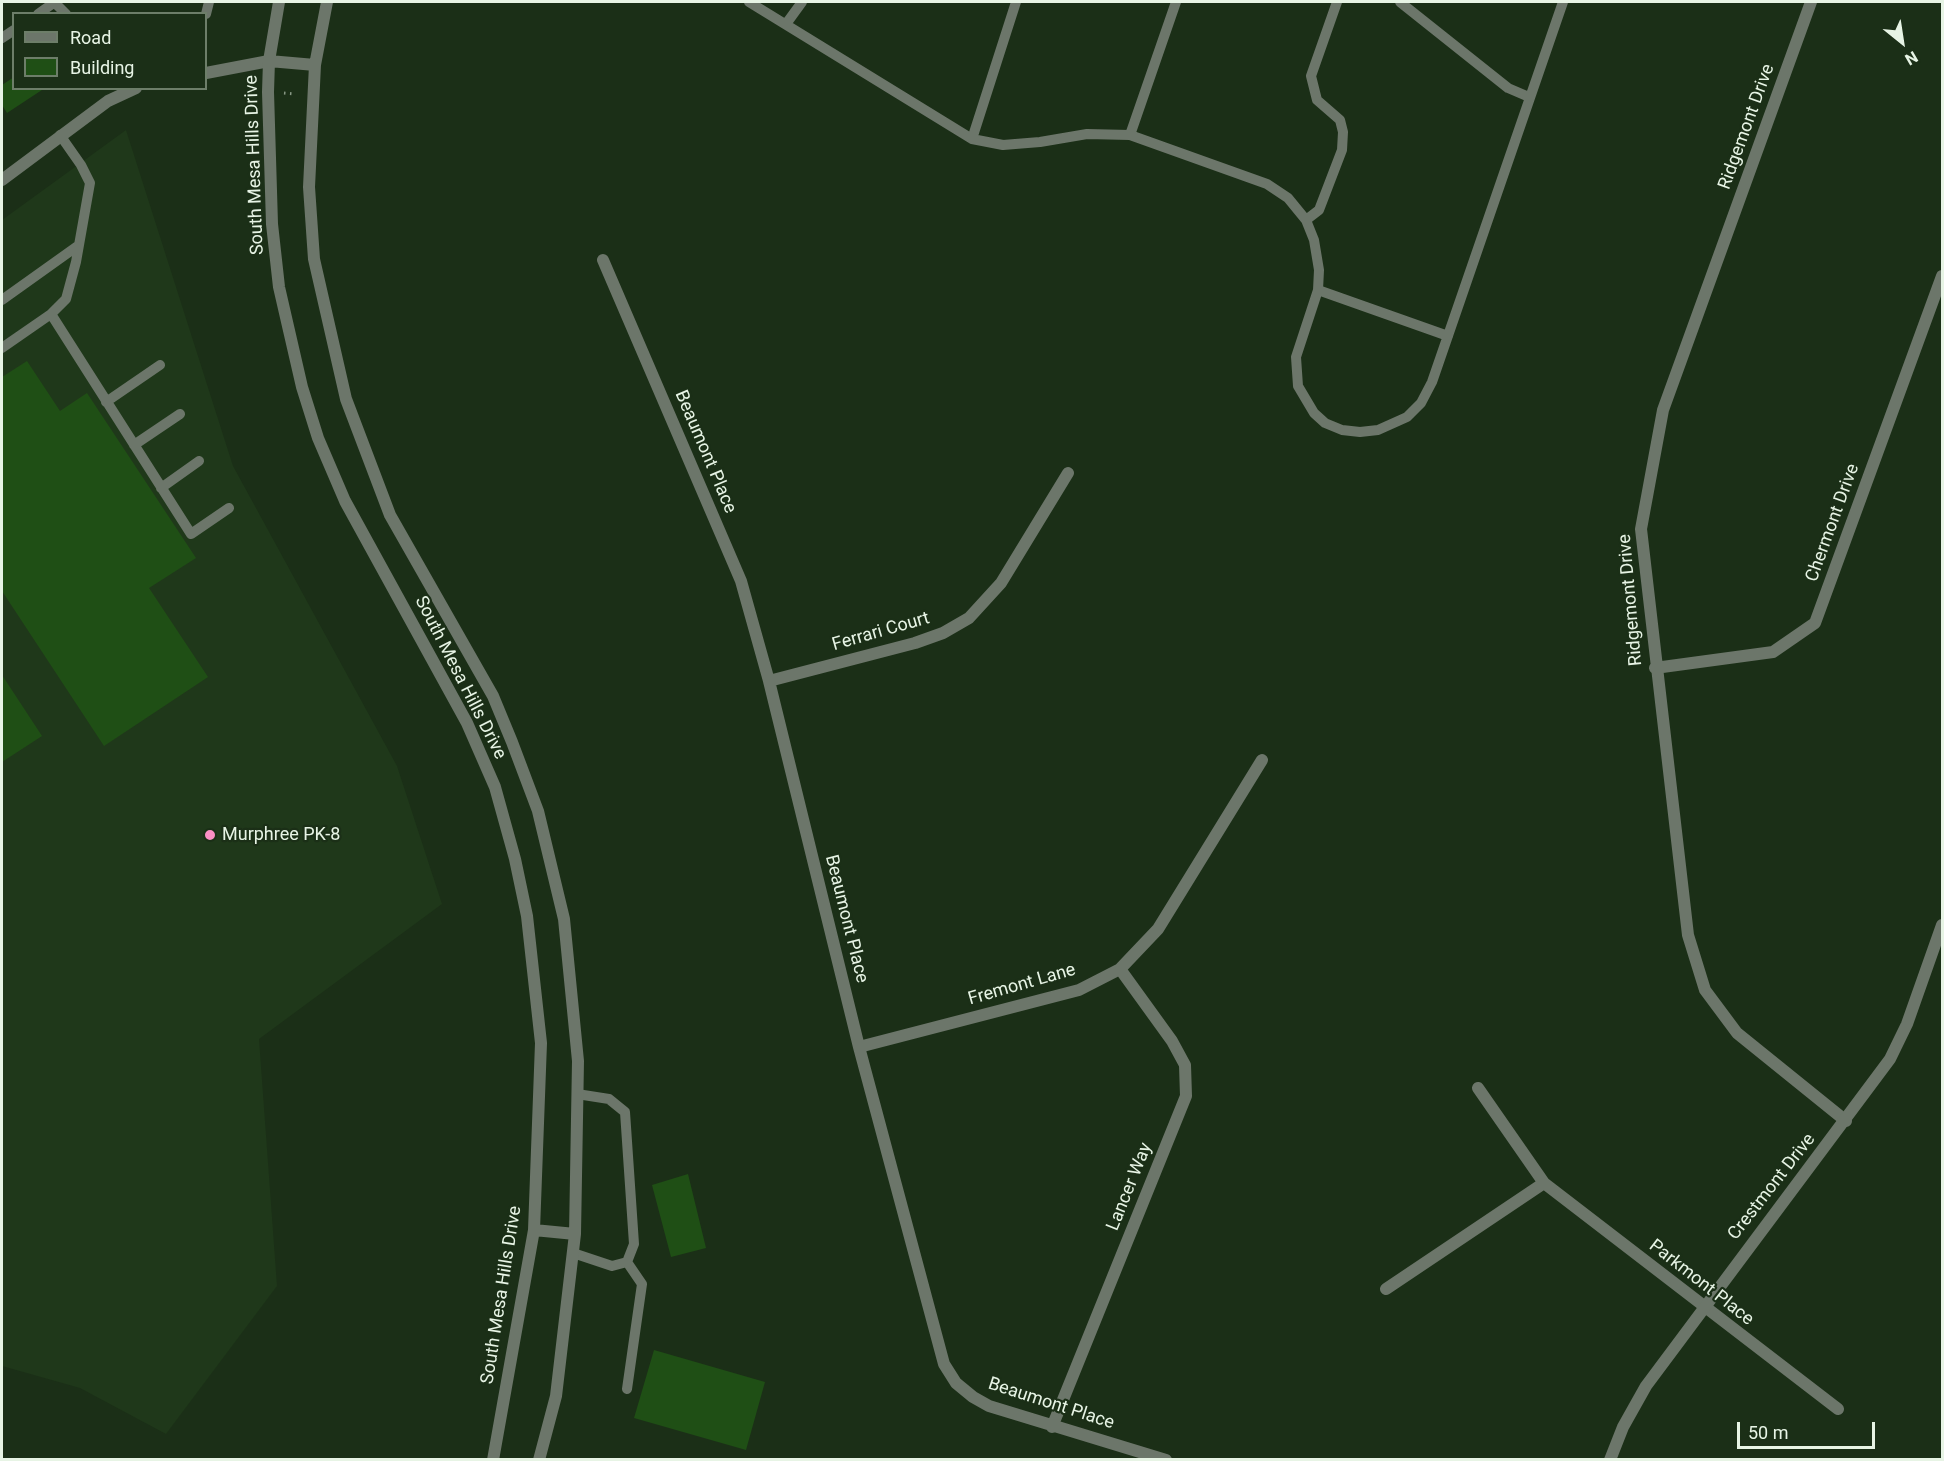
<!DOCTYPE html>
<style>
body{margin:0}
#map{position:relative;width:1944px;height:1461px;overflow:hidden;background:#1b2f17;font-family:Roboto,sans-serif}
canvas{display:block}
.frame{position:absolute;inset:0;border:3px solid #e7f4e5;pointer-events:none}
.legend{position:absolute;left:12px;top:12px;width:195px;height:78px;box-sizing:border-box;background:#1b2f17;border:2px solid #6d7e69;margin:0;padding:8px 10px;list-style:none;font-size:18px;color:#e7f4e5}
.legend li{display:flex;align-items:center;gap:12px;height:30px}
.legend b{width:30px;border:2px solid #6d7e69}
.north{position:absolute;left:1872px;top:12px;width:60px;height:60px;-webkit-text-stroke:4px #1b2f17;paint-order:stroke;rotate:150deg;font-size:16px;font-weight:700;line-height:24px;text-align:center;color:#e7f4e5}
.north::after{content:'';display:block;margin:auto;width:21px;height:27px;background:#e7f4e5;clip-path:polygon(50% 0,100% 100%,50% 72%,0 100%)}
.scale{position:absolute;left:1737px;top:1422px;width:138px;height:27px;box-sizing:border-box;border:3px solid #e7f4e5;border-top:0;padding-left:8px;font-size:18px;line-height:21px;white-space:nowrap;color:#e7f4e5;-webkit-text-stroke:4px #1b2f17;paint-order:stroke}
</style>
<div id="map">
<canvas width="1944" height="1461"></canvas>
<div class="frame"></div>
<ul class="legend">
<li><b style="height:8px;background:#6c766a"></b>Road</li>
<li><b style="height:16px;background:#1f4f15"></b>Building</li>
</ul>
<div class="north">N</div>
<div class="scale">50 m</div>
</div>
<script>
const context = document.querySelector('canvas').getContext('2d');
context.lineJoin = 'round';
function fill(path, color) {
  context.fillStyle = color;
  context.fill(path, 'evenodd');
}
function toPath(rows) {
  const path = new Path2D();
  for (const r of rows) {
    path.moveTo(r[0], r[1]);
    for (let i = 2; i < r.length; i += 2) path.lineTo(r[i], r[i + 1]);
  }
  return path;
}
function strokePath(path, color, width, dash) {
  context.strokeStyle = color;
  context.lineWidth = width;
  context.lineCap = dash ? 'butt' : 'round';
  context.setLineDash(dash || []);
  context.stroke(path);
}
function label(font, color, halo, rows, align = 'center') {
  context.font = font + ' Roboto,sans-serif';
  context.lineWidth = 4.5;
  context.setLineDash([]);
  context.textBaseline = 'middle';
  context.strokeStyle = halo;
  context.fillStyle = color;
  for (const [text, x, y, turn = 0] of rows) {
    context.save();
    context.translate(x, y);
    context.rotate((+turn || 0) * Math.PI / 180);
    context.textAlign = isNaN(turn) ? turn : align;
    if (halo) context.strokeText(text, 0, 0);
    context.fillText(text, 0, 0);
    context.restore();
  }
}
fill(toPath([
 [126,130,233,466,397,766,442,904,259,1039,277,1286,166,1434,80,1388,2,1366,2,220]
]), '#1f381a');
fill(toPath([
 [14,77,14,88,45,88,7,113,2,105,2,85],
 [27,361,60,411,87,393,196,558,149,588,208,677,104,746,2,591,2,377],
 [2,675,42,736,2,762],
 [688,1174,706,1248,671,1257,652,1185],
 [654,1350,765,1382,746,1450,634,1418]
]), '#1f4f15');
strokePath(toPath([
 [284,93,294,94]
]), '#889885', 3, [1.5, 4.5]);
strokePath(toPath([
 [54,2,66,14],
 [749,2,972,139,1003,145,1040,142,1087,134,1130,135,1267,184,1288,198,1306,220,1314,240,1319,270,1318,290,1296,357,1298,386,1314,413,1325,423,1342,430,1360,432,1378,430,1407,417,1421,403,1432,382,1563,2],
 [1400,2,1508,88,1529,97],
 [38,14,55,2],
 [206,14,209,2],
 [786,24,802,2],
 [2,38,14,30],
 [60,135,81,165,90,183,76,262,66,299,51,314,191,534,229,508],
 [1130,135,1176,2],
 [972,139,1016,2],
 [1306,220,1319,210,1342,150,1343,132,1340,120,1317,100,1311,76,1337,2],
 [1318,290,1448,336],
 [2,300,79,245],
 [2,348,51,314],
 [106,402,160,365],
 [134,445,180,414],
 [161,488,199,461],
 [573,1253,612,1266,627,1262,634,1244,625,1112,609,1099,577,1094],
 [627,1262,642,1284,627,1389]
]), '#6c766a', 10);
strokePath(toPath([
 [1811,2,1663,410,1641,529,1688,935,1705,990,1737,1033,1846,1121],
 [206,73,269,61],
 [2,180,108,101,136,88],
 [603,260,741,581,769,681,859,1047,944,1364,956,1383,973,1397,989,1406,1166,1460],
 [1655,668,1773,652,1815,623,1942,276],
 [769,681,915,643,943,633,969,618,1001,583,1068,473],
 [859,1047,1079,990,1120,969,1158,929,1262,760],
 [1478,1088,1544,1183,1838,1409],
 [1386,1289,1544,1183],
 [1052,1427,1186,1096,1185,1065,1172,1041,1120,969]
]), '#6c766a', 12);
strokePath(toPath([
 [279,2,269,61,268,92,272,224,279,287,302,387,318,438,345,501,467,723,495,787,515,859,527,916,541,1043,534,1230,493,1460],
 [327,2,315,65,309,187,314,259,346,399,390,515,493,696,512,742,538,811,564,919,578,1061,575,1234,556,1396,539,1460],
 [269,61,315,65],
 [534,1230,575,1234],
 [1610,1460,1623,1427,1646,1386,1890,1059,1907,1024,1942,925]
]), '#6c766a', 12);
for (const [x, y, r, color] of [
 [210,835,6,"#fb8fc4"]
]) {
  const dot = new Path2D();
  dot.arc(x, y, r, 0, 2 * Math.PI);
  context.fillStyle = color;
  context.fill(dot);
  strokePath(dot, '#1b2f17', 2);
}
label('18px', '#e7f4e5', '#1b2f17', [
 ["Ridgemont Drive",1747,127,-70],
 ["South Mesa Hills Drive",255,165,-92],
 ["Beaumont Place",705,452,67],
 ["Chermont Drive",1833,523,-70],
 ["Ridgemont Drive",1631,600,-95],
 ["Ferrari Court",881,632,-16],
 ["South Mesa Hills Drive",460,678,63],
 ["Beaumont Place",846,919,76],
 ["Fremont Lane",1022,985,-16],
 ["Lancer Way",1130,1187,-68],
 ["Crestmont Drive",1772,1187,-52],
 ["Parkmont Place",1701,1283,38],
 ["South Mesa Hills Drive",502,1295,-81],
 ["Beaumont Place",1051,1404,18]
]);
label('18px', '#e7f4e5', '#1b2f17', [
 ["Murphree PK-8",222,835]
], 'left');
</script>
